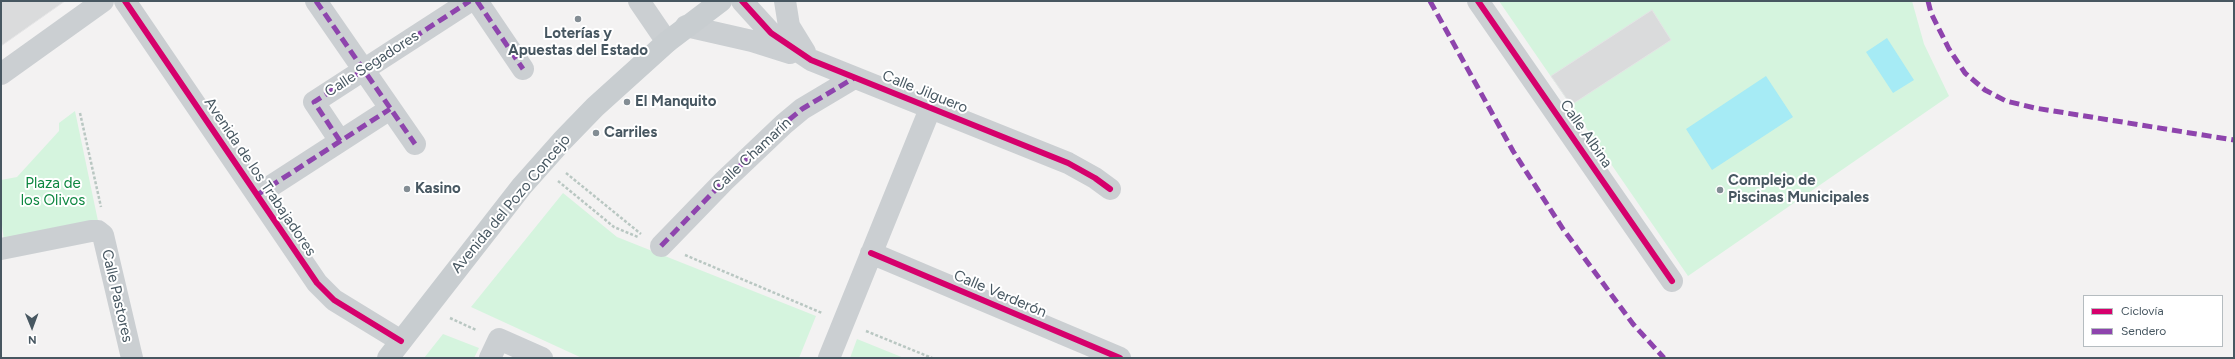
<!DOCTYPE html>
<meta charset="utf-8">
<style>
body{margin:0}
#map{position:relative;width:2235px;height:359px;overflow:hidden;background:#f3f2f2;font-family:Figtree,sans-serif}
canvas{display:block}
.frame{position:absolute;inset:0;border:2px solid #475761;pointer-events:none}
.legend{position:absolute;left:2083px;top:295px;width:140px;height:52px;box-sizing:border-box;background:#fff;border:1px solid #b5bcc0;margin:0;padding:5px 7px;list-style:none;font-size:12px;color:#475761}
.legend li{display:flex;align-items:center;gap:8px;height:20px}
.legend b{width:20px;border:1px solid #b5bcc0}
.north{position:absolute;left:12px;top:307px;width:40px;height:40px;-webkit-text-stroke:3px #fff;paint-order:stroke;rotate:179deg;font-size:11px;font-weight:700;line-height:16px;text-align:center;color:#475761}
.north::after{content:'';display:block;margin:auto;width:14px;height:18px;background:#475761;clip-path:polygon(50% 0,100% 100%,50% 72%,0 100%)}
</style>
<div id="map">
<canvas width="2235" height="359"></canvas>
<div class="frame"></div>
<ul class="legend">
<li><b style="height:5px;background:#d6006c"></b>Ciclovía</li>
<li><b style="height:5px;background:#8e44ad"></b>Sendero</li>
</ul>
<div class="north">N</div>
</div>
<script>
const context = document.querySelector('canvas').getContext('2d');
context.lineJoin = 'round';
function fill(path, color) {
  context.fillStyle = color;
  context.fill(path, 'evenodd');
}
function toPath(rows) {
  const path = new Path2D();
  for (const r of rows) {
    path.moveTo(r[0], r[1]);
    for (let i = 2; i < r.length; i += 2) path.lineTo(r[i], r[i + 1]);
  }
  return path;
}
function strokePath(path, color, width, dash) {
  context.strokeStyle = color;
  context.lineWidth = width;
  context.lineCap = dash ? 'butt' : 'round';
  context.setLineDash(dash || []);
  context.stroke(path);
}
function label(font, color, halo, rows, align = 'center') {
  context.font = font + ' Figtree,sans-serif';
  context.lineWidth = 4;
  context.setLineDash([]);
  context.textBaseline = 'middle';
  context.strokeStyle = halo;
  context.fillStyle = color;
  for (const [text, x, y, turn = 0] of rows) {
    context.save();
    context.translate(x, y);
    context.rotate((+turn || 0) * Math.PI / 180);
    context.textAlign = isNaN(turn) ? turn : align;
    if (halo) context.strokeText(text, 0, 0);
    context.fillText(text, 0, 0);
    context.restore();
  }
}
fill(toPath([
 [1499,1,1912,1,1924,44,1949,96,1688,276],
 [75,111,98,221,4,241,1,217,1,180,17,177,59,131,59,123],
 [563,193,617,237,816,316,799,358,582,358,471,307],
 [443,334,479,348,474,358,424,358],
 [857,339,904,358,850,358]
]), '#d5f4de');
fill(toPath([
 [1887,38,1914,80,1893,93,1866,52],
 [1766,76,1793,117,1712,170,1686,129]
]), '#a6ebf5');
const building = toPath([
 [1,1,65,1,1,46,1,1],
 [1652,10,1671,40,1571,105,1551,76,1652,10]
]);
fill(building, '#dadbdc');
strokePath(building, '#e4e4e5', 1);
strokePath(toPath([
 [80,113,101,207],
 [566,173,641,234],
 [558,181,614,227,638,237],
 [685,255,822,313],
 [450,318,476,330],
 [866,331,932,358]
]), '#b9c7c2', 2.5, [3, 2]);
strokePath(toPath([
 [125,1,317,283,334,300,401,341],
 [316,1,415,144],
 [477,1,523,69],
 [639,1,667,42],
 [742,1,771,33,811,60,1068,163,1095,178,1110,189],
 [785,1,789,26,805,52],
 [1478,1,1672,281],
 [686,26,752,41,790,53],
 [1,74,103,1],
 [340,141,314,102,470,1],
 [257,195,390,109],
 [661,246,724,181,784,124,802,109,854,78],
 [1,249,91,231,98,231,103,235,132,358],
 [871,253,1120,358],
 [490,358,499,339,542,358],
 [829,358,930,109]
]), '#cbcfd2', 22);
strokePath(toPath([
 [388,358,522,186,562,141,595,107,667,42,721,1]
]), '#c8cdd0', 22);
strokePath(toPath([
 [316,1,415,144],
 [477,1,523,69],
 [1430,1,1513,151,1563,229,1633,324,1664,358],
 [1928,1,1931,13,1949,49,1965,73,1985,90,2006,101,2035,108,2234,140],
 [340,141,314,102,470,1],
 [257,195,390,109],
 [661,246,724,181,784,124,802,109,854,78]
]), '#8e44ad', 5, [10, 5]);
strokePath(toPath([
 [125,1,317,283,334,300,401,341],
 [742,1,771,33,811,60,1068,163,1095,178,1110,189],
 [1478,1,1672,281],
 [871,253,1120,358]
]), '#d6006c', 6);
for (const [x, y, r, color] of [
 [578,19,4,"#838d94"],
 [627,102,4,"#838d94"],
 [596,133,4,"#838d94"],
 [407,189,4,"#838d94"],
 [1720,190,4,"#838d94"]
]) {
  const dot = new Path2D();
  dot.arc(x, y, r, 0, 2 * Math.PI);
  context.fillStyle = color;
  context.fill(dot);
  strokePath(dot, '#fff', 1.5);
}
label('bold 15px', '#475761', '#fff', [
 ["Loterías y",578,34,"center"],
 ["Apuestas del Estado",578,51,"center"],
 ["El Manquito",635,102],
 ["Carriles",604,133],
 ["Complejo de",1728,181],
 ["Piscinas Municipales",1728,198],
 ["Kasino",415,189]
], 'left');
label('15px', '#475761', '#fff', [
 ["Calle Segadores",372,64,-33],
 ["Calle Jilguero",925,92,22],
 ["Calle Albina",1586,134,55],
 ["Calle Chamarín",752,155,-43],
 ["Avenida de los Trabajadores",260,177,56],
 ["Avenida del Pozo Concejo",511,204,-50],
 ["Calle Verderón",1000,294,23],
 ["Calle Pastores",117,296,77]
]);
label('15px', '#0d8740', '#fff', [
 ["Plaza de",53,184],
 ["los Olivos",53,201]
]);
</script>
